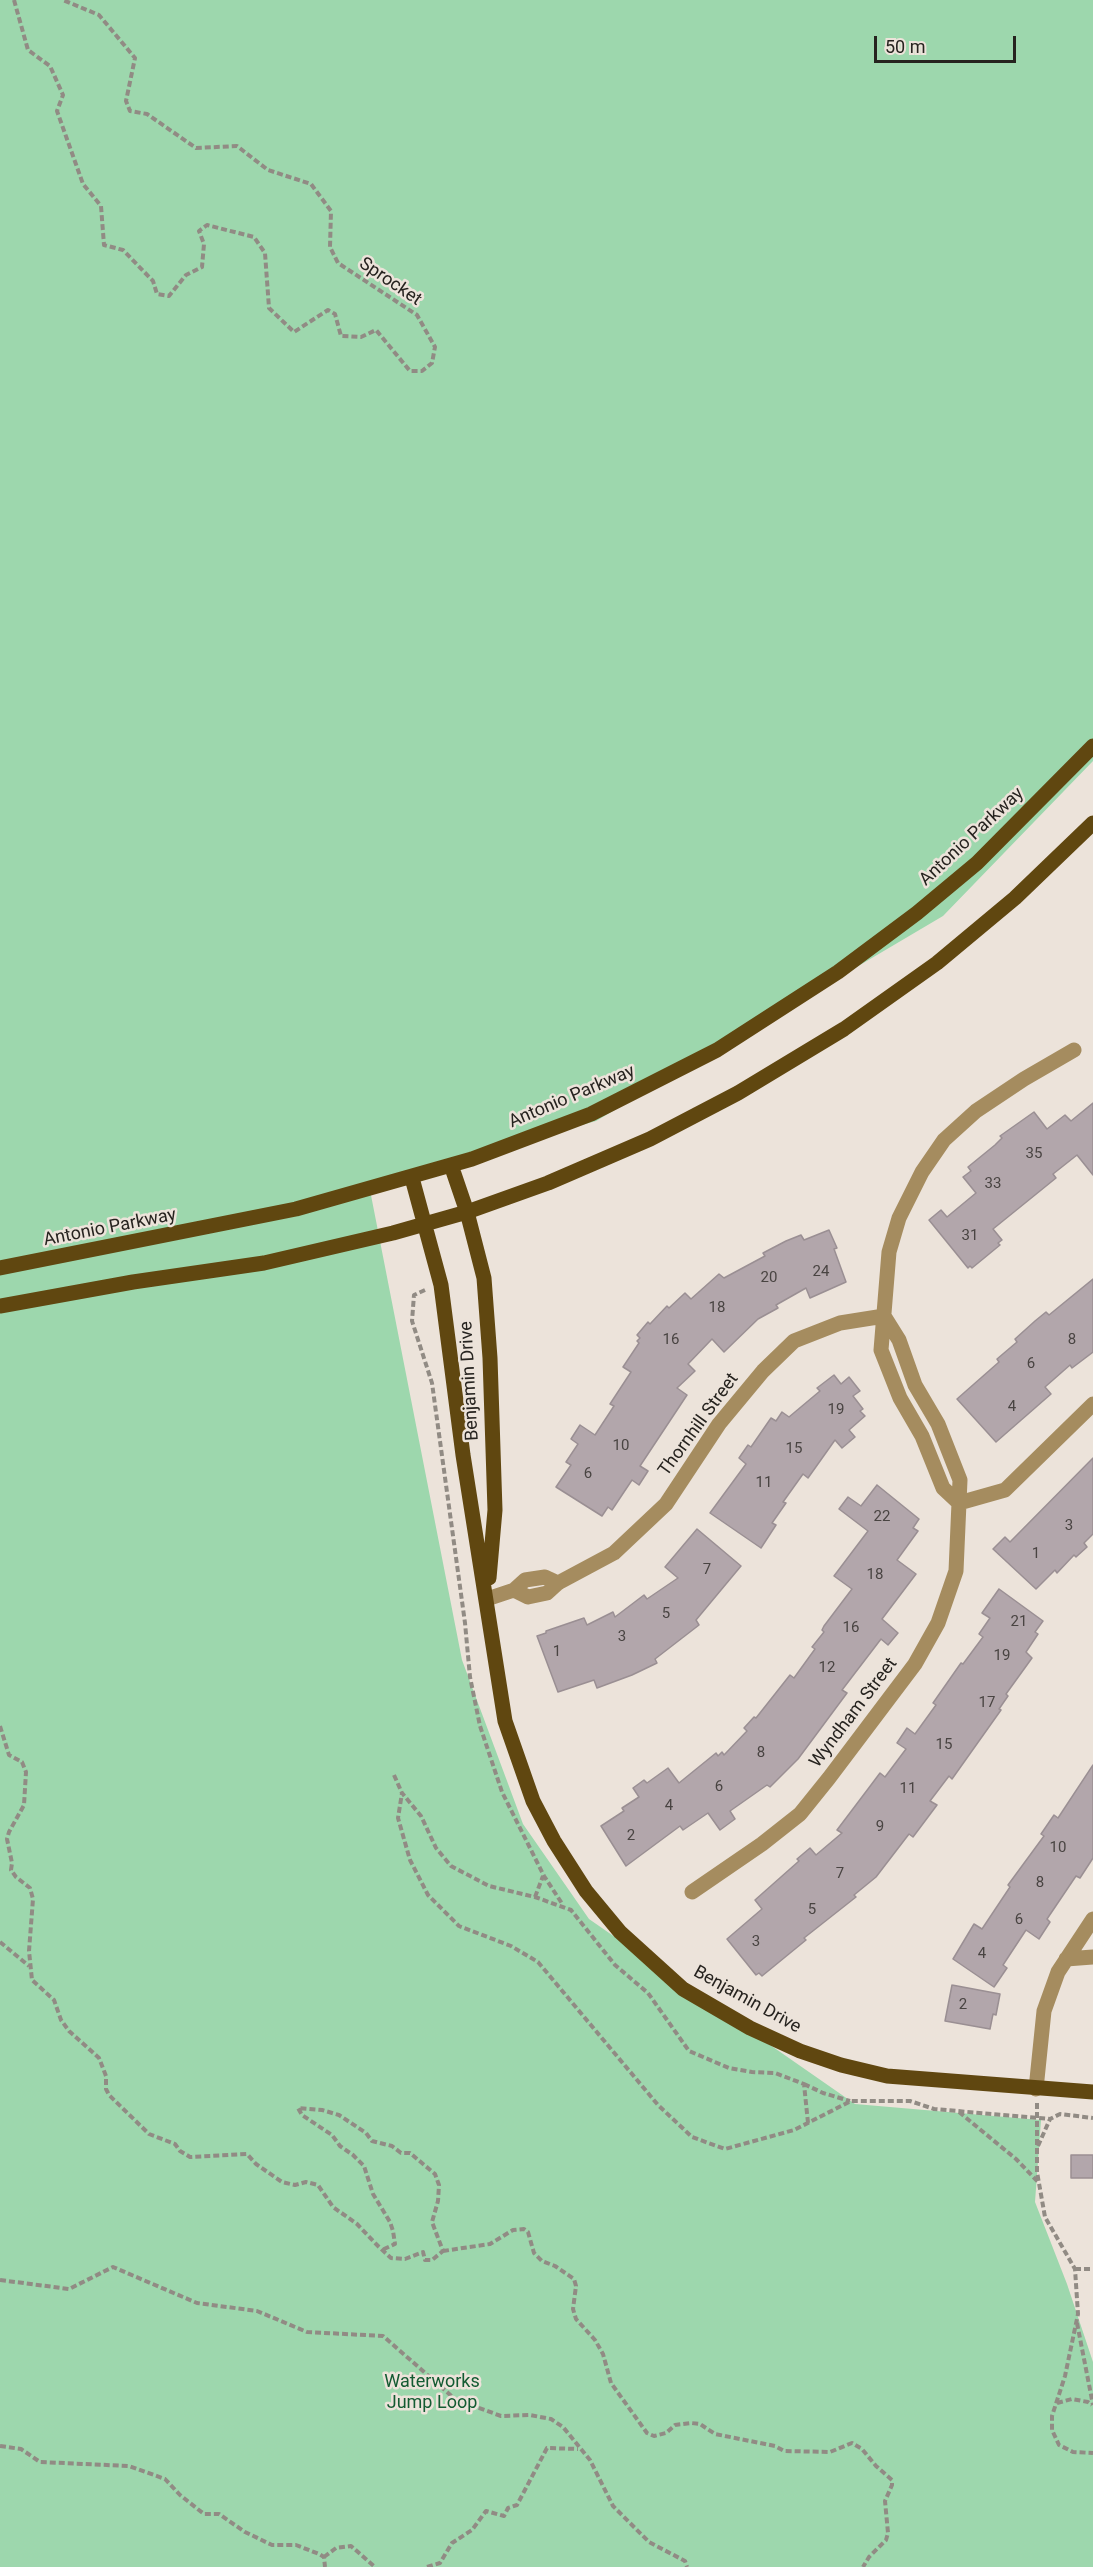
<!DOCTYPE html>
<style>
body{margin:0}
#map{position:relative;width:1093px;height:2567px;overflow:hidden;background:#ece3da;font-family:Roboto,sans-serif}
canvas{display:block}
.scale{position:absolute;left:874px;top:36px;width:142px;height:27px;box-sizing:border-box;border:3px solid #26231f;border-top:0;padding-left:8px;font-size:18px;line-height:21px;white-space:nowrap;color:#26231f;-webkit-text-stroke:4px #ece3da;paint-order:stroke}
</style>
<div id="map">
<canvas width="1093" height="2567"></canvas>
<div class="scale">50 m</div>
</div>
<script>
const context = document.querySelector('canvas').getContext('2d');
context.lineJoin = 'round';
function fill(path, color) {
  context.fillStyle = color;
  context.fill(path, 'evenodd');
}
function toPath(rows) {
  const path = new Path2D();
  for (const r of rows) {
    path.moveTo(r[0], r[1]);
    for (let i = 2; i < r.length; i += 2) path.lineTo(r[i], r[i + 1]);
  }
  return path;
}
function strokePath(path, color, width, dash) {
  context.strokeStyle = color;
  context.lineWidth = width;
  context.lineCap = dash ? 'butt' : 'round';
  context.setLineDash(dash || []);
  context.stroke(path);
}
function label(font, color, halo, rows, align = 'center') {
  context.font = font + ' Roboto,sans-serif';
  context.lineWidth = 5;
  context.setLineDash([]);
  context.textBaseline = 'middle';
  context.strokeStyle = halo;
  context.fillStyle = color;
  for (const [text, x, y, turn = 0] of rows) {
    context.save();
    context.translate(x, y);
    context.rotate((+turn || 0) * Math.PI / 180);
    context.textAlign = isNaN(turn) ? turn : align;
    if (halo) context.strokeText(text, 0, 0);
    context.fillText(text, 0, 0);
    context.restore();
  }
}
fill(toPath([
 [0,0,1093,0,1093,761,943,916,596,1121,369,1185,462,1660,523,1824,589,1919,855,2104,1041,2120,1035,2202,1067,2284,1093,2362,1093,2567,0,2567]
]), '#9dd7ad');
const building = toPath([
 [1093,1103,1093,1175,1077,1155,1053,1174,1056,1178,993,1229,1002,1240,998,1243,1000,1245,972,1268,970,1266,968,1268,929,1220,941,1210,947,1217,976,1193,963,1177,971,1171,968,1167,995,1145,1002,1138,1000,1136,1034,1112,1047,1129,1065,1115,1071,1121,1093,1103],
 [829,1230,837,1248,834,1249,846,1282,810,1298,806,1288,776,1305,778,1308,758,1319,724,1352,712,1339,688,1364,695,1371,677,1388,687,1395,640,1466,648,1471,639,1485,632,1480,612,1510,608,1507,602,1516,556,1487,571,1465,566,1462,578,1444,571,1439,580,1425,595,1435,614,1406,610,1404,631,1372,623,1367,639,1343,637,1341,640,1338,637,1335,648,1322,650,1324,667,1306,669,1308,685,1293,691,1299,719,1274,724,1278,765,1256,763,1253,786,1241,801,1235,804,1240,829,1230],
 [1093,1279,1093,1352,1072,1368,1070,1365,1045,1387,1051,1394,996,1442,957,1399,999,1362,997,1359,1017,1342,1015,1339,1035,1321,1046,1312,1049,1315,1093,1279],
 [834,1375,841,1384,849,1377,860,1391,853,1396,863,1409,860,1411,865,1416,849,1430,855,1437,842,1448,835,1440,808,1478,803,1474,783,1502,786,1503,772,1523,776,1525,761,1548,710,1513,746,1464,739,1458,748,1445,751,1447,771,1418,776,1421,782,1412,789,1417,820,1391,817,1388,834,1375],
 [1093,1458,1093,1534,1084,1543,1087,1547,1076,1557,1074,1555,1057,1573,1055,1570,1036,1589,993,1549,1005,1537,1010,1542,1093,1458],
 [877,1485,919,1519,913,1528,918,1531,897,1560,916,1574,882,1619,898,1633,888,1645,881,1639,842,1690,847,1693,798,1759,770,1787,767,1785,730,1811,735,1819,720,1830,708,1813,683,1830,680,1826,626,1866,601,1826,624,1811,622,1808,639,1797,633,1788,644,1780,647,1783,668,1768,679,1783,716,1753,718,1756,722,1752,724,1755,747,1731,744,1728,754,1717,756,1718,790,1675,794,1678,815,1649,812,1647,824,1632,822,1630,824,1626,852,1589,834,1576,868,1531,839,1509,848,1497,861,1506,877,1485],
 [697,1529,741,1566,696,1620,699,1625,655,1659,657,1663,632,1675,597,1688,594,1680,558,1692,537,1636,546,1633,546,1631,584,1618,587,1625,613,1612,615,1617,644,1595,647,1599,678,1578,665,1567,697,1529],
 [999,1589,1043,1621,1035,1632,1038,1634,1026,1652,1032,1658,1006,1694,1008,1696,999,1709,1001,1710,952,1779,949,1776,930,1801,937,1805,913,1837,909,1834,876,1877,854,1895,856,1897,804,1938,806,1940,762,1976,759,1973,756,1975,727,1939,762,1909,755,1900,799,1861,797,1859,810,1848,816,1855,842,1833,837,1830,868,1789,880,1773,885,1777,906,1749,897,1743,907,1728,915,1734,936,1705,933,1703,961,1663,963,1664,983,1637,979,1634,990,1618,982,1613,999,1589],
 [1093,1765,1093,1858,1080,1878,1076,1876,1047,1919,1050,1922,1039,1939,1026,1930,1003,1965,1007,1968,994,1987,953,1959,974,1924,982,1929,1010,1887,1008,1885,1044,1836,1041,1834,1054,1815,1058,1818,1093,1765],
 [952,1985,1000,1994,996,2015,993,2014,990,2029,945,2021,952,1985],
 [1071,2155,1093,2155,1093,2178,1071,2178,1071,2155]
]);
fill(building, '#b2a6ab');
strokePath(building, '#9a8f93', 1.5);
strokePath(toPath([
 [14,0,28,50,50,66,63,95,57,111,83,184,101,206,104,245,123,250,153,281,157,294,169,296,186,275,202,267,204,244,199,231,207,225,254,237,265,253,269,308,294,332,328,310,335,314,341,336,361,337,376,330,410,371,422,371,432,363,435,347,417,315,338,263,330,247,331,211,311,184,268,170,237,146,196,148,147,114,130,111,126,101,135,58,99,15,63,0],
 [425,1290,414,1295,412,1321,432,1383,465,1623,470,1677,480,1726,502,1792,544,1876,563,1905],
 [0,1726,9,1755,22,1762,26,1772,24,1805,9,1832,7,1839,12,1863,11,1870,16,1877,30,1888,33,1899,29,1951,32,1980,54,2000,61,2020,69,2031,99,2058,106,2076,106,2089,109,2095,149,2134,175,2144,180,2151,190,2157,247,2154,256,2164,282,2182,295,2185,306,2182,318,2185,333,2207,357,2224,379,2247,391,2258,405,2259,423,2252,425,2260,432,2260,443,2251,432,2222,438,2201,439,2185,435,2174,410,2153,401,2153,392,2146,372,2141,366,2133,339,2115,322,2110,298,2108,302,2115,332,2135,340,2146,353,2155,364,2166,373,2194,390,2222,393,2231,395,2244,382,2250],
 [394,1775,402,1793],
 [535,1897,543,1876],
 [0,1942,29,1966],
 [804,2084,823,2093,850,2101],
 [1037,2103,1037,2172,1045,2217,1075,2269,1078,2314,1065,2376,1052,2416,1052,2430,1059,2445,1073,2452,1093,2453],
 [959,2112,1016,2159,1038,2182],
 [808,2123,804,2084,775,2073,752,2072,729,2068,689,2051,648,1993,615,1965,571,1910,535,1897,489,1886,451,1866,436,1848,421,1816,402,1793,398,1818,410,1860,428,1895,459,1926,511,1946,538,1962,658,2105,692,2137,725,2149,794,2130,851,2101,910,2101,934,2109,1050,2119],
 [1038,2146,1050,2119,1060,2114,1093,2118],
 [443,2251,490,2244,513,2230,524,2229,528,2232,534,2253,542,2261,555,2266,574,2279,576,2286,573,2309,576,2319,595,2340,603,2354,611,2383,647,2433,654,2436,666,2433,675,2425,691,2423,700,2424,715,2434,775,2446,784,2451,830,2452,852,2443,862,2449,876,2466,892,2480,892,2485,885,2501,888,2533,886,2540,869,2557,863,2567],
 [1075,2269,1093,2269],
 [0,2280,69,2289,113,2267,197,2303,257,2311,307,2332,383,2336,455,2399,501,2416,530,2415,551,2419,563,2427,590,2460,613,2506,649,2542,685,2561,687,2567],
 [1077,2323,1093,2405],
 [1057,2403,1072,2399,1088,2402,1092,2405],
 [0,2446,21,2449,40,2462,129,2466,165,2479,180,2495,204,2514,219,2514,245,2532,272,2545,296,2545,319,2554,324,2557,325,2567],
 [324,2557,336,2548,351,2546,375,2567],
 [427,2567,440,2563,452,2543,472,2530,486,2511,504,2516,508,2508,517,2505,547,2448,578,2449]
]), '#918b84', 4, [6, 3]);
strokePath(toPath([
 [959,1503,943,1488,922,1436,900,1398,881,1350,889,1252,899,1218,922,1172,944,1140,976,1111,1024,1079,1074,1050],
 [959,1503,1005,1490,1093,1404],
 [514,1590,528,1597,547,1593,558,1583,614,1553,666,1504,719,1424,763,1371,794,1341,840,1323,884,1316],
 [487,1599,514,1590,525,1580,545,1577,558,1583],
 [692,1892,762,1844,800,1814,829,1778,915,1664,938,1623,956,1571,960,1480,938,1424,915,1385,899,1340,884,1316],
 [1066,1959,1093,1957],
 [1036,2089,1044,2011,1058,1972,1093,1919]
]), '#a58c5f', 15);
strokePath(toPath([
 [451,1165,467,1212,484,1278,490,1358,495,1510,489,1578],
 [412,1178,441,1285,463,1455,505,1721,533,1801,554,1841,586,1891,620,1932,683,1989,750,2028,800,2051,841,2065,887,2076,1093,2092],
 [0,1268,296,1209,472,1159,591,1114,717,1050,838,972,917,913,977,863,1093,746],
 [0,1306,133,1282,264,1263,393,1233,467,1212,548,1183,650,1139,738,1093,844,1029,937,963,1015,898,1093,823]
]), '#604710', 15);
label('15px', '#494442', null, [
 ["35",1034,1154],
 ["33",993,1184],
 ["31",970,1236],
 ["24",821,1272],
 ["20",769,1278],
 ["18",717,1308],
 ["16",671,1340],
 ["8",1072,1340],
 ["6",1031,1364],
 ["4",1012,1407],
 ["19",836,1410],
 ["10",621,1446],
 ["15",794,1449],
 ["6",588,1474],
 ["11",764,1483],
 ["22",882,1517],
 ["3",1069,1526],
 ["1",1036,1554],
 ["7",707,1570],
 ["18",875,1575],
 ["5",666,1614],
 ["21",1019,1622],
 ["16",851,1628],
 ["3",622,1637],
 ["1",557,1652],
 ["19",1002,1656],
 ["12",827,1668],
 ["17",987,1703],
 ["15",944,1745],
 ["8",761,1753],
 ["6",719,1787],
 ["11",908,1789],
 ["4",669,1806],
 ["9",880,1827],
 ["2",631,1836],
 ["10",1058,1848],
 ["7",840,1874],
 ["8",1040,1883],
 ["5",812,1910],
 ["6",1019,1920],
 ["3",756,1942],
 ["4",982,1954],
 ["2",963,2005]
]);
label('18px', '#26231f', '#ece3da', [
 ["Sprocket",390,282,34],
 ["Antonio Parkway",972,837,-43],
 ["Antonio Parkway",572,1097,-23],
 ["Antonio Parkway",110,1228,-11],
 ["Benjamin Drive",470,1381,-93],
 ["Thornhill Street",699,1425,-54],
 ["Wyndham Street",854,1713,-53],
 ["Benjamin Drive",747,2000,29]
]);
label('18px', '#135b32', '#ece3da', [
 ["Waterworks",432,2382],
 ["Jump Loop",432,2403]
]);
</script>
